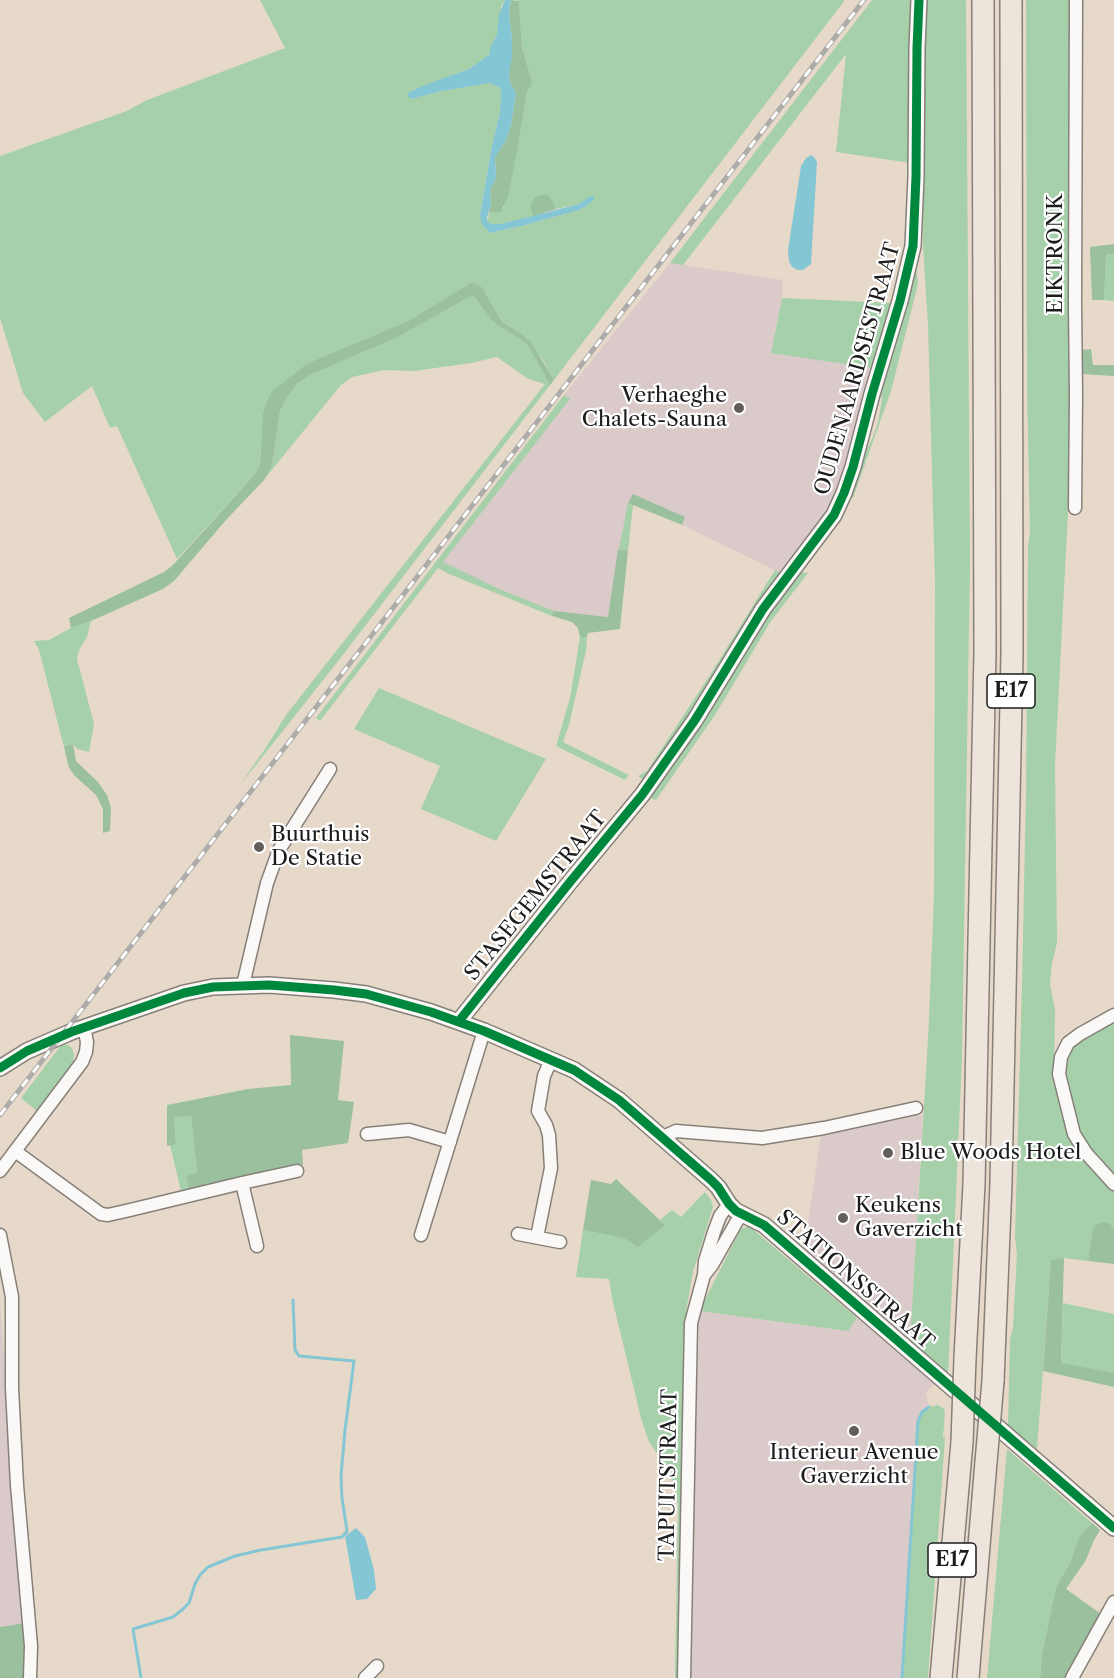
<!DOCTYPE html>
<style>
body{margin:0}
canvas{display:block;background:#e7d9c9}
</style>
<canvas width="1114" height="1678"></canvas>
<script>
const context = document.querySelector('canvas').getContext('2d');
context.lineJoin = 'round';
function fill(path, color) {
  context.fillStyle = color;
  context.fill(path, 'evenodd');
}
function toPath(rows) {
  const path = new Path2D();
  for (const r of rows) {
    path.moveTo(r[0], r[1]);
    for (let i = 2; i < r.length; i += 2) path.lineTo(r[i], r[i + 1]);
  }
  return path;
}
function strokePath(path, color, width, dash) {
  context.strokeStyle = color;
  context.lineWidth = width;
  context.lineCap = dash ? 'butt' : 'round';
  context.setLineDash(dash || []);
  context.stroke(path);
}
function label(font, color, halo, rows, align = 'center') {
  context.font = font + ' "Libre Caslon Text",serif';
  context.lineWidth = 4.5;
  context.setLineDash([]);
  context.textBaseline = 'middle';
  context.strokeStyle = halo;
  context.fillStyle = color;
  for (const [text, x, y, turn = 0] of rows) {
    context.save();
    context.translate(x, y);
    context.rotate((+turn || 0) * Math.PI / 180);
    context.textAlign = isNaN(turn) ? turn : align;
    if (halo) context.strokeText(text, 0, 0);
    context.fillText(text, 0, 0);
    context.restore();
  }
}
fill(toPath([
 [670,263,783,280,782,298,771,352,872,368,842,484,832,506,822,522,779,572,682,525,684,517,628,503,608,617,554,611,497,588,442,563,569,400,564,395],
 [923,1115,910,1340,804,1250,821,1134],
 [0,1301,25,1623,0,1627],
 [699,1311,848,1331,857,1318,934,1384,926,1392,929,1407,922,1412,915,1482,902,1678,690,1678]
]), '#dbcaca');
fill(toPath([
 [260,0,505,0,501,6,497,34,490,48,490,54,469,69,409,92,412,99,437,92,490,83,500,88,501,93,500,112,492,146,480,215,490,233,525,225,579,210,588,205,592,195,579,204,556,209,553,202,531,210,533,216,501,224,491,224,488,222,489,212,496,213,504,208,519,141,527,90,532,81,522,48,519,1,517,0,845,0,554,380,541,357,517,331,502,322,482,287,472,282,408,321,308,363,262,432,260,464,255,474,177,559,117,426,110,428,92,386,45,422,23,393,0,318,0,156,127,111,147,100,285,48],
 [872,0,913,0,911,163,836,152,846,54,683,265,670,263],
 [925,0,966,0,970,563,962,1058,948,1375,910,1340,928,1039,934,897,935,583,928,325,923,245],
 [1026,0,1070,0,1069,491,1055,765,1057,943,1052,963,1050,984,1055,1010,1054,1081,1058,1084,1085,1159,1093,1170,1114,1191,1114,1242,1114,1230,1093,1230,1088,1261,1064,1258,1051,1261,1037,1449,1008,1426,1010,1340,1013,1327,1017,1254,1015,1237,1022,987,1026,791,1028,546,1030,533,1027,387],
 [1106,254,1114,254,1114,301,1104,300],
 [915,260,918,282,917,288,891,391,853,498,850,494,863,457,873,437,878,423,882,399,880,390],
 [473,295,493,322,527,344,550,385,339,660,240,785,267,746,286,715,545,384,528,379,497,357,471,363,414,371,384,370,352,377,341,385,319,412,266,477,273,460,280,411,288,396,298,383,312,374,398,337],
 [782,298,891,303,872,368,771,353],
 [564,395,570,399,443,562,497,588,554,611,552,616,449,574,438,568,320,721,316,718],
 [628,503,633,505,628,551,619,549],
 [775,570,779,572,779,576,690,720,644,780,638,776,647,771,710,675],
 [801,572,808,573,771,621,715,715,656,800,651,798,654,787,729,672,790,581],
 [91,621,87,637,79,650,77,659,94,724,89,752,77,749,73,744,64,747,39,650,34,641,49,640,71,628],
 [580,637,587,637,586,651,569,725,563,742,629,775,625,780,556,746,570,698],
 [379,688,546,759,496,841,421,809,440,766,354,729],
 [1114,1019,1114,1180,1081,1140,1067,1095,1064,1062,1067,1052,1076,1042],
 [62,1044,68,1045,72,1048,74,1055,73,1062,37,1111,21,1098],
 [191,1115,197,1174,186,1176,189,1190,181,1191,170,1145,176,1143,174,1117],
 [705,1192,711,1200,713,1207,693,1272,686,1311,678,1678,675,1678,678,1504,675,1489,666,1466,649,1442,641,1418,612,1298,609,1279,576,1277,583,1230,625,1238,665,1225,660,1220,672,1210,681,1217],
 [749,1226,857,1318,848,1331,699,1311,741,1229],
 [1063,1303,1114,1314,1114,1373,1061,1364],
 [938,1405,944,1409,945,1413,943,1437,945,1438,928,1678,902,1678,918,1421,922,1412,929,1407],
 [1007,1449,1092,1523,1079,1537,1070,1563,1056,1587,1042,1655,1040,1678,987,1678]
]), '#a5d0a9');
fill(toPath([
 [511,0,519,1,522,48,532,81,531,86,527,91,519,141,508,197,501,212,496,213,489,212,491,204,490,191,496,177,495,157,505,142,511,126,516,93,510,83,509,75,512,38,509,14],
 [547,194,553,202,556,209,533,216,531,210,531,203,537,196],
 [1114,244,1114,254,1106,254,1104,300,1092,300,1090,247],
 [472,282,482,287,502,322,517,331,531,342,554,380,550,385,527,344,493,322,473,295,398,337,312,374,298,383,288,396,280,411,272,466,265,479,226,520,174,581,163,589,91,621,71,628,69,618,164,572,172,566,255,474,260,464,263,414,267,401,272,391,308,363,408,321],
 [1091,349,1093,365,1114,365,1114,376,1081,374,1080,350],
 [633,494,685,517,682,525,628,503],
 [618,549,628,551,620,629,588,633,587,637,580,637,578,628,572,622,552,616,554,611,608,617],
 [73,744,76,761,98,782,107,795,111,808,110,831,103,833,103,809,96,795,75,776,69,768,64,747],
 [290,1035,344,1041,338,1100,354,1102,348,1143,302,1150,303,1165,189,1190,186,1176,197,1173,191,1116,174,1117,176,1144,167,1146,167,1105,248,1089,291,1085],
 [616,1179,665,1225,638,1247,624,1238,583,1230,591,1180,611,1184],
 [1104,1222,1110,1224,1114,1230,1114,1264,1088,1261,1093,1229,1097,1224],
 [1064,1258,1061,1363,1114,1373,1114,1387,1043,1371,1051,1260],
 [1092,1523,1100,1530,1094,1540,1086,1560,1066,1589,1101,1614,1066,1678,1040,1678,1042,1655,1056,1587,1070,1563,1079,1537],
 [25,1623,26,1678,0,1678,0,1627]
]), '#9ac09e');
fill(toPath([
 [505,0,511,0,509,14,512,38,512,56,509,75,510,83,516,93,511,126,505,142,495,157,496,177,490,191,491,204,487,218,488,222,491,224,501,224,579,204,592,195,595,198,588,205,579,210,525,225,490,233,482,224,480,215,492,146,500,112,501,93,500,88,490,83,437,92,412,99,407,96,409,92,433,82,469,69,490,54,490,48,497,34,499,14],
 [811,155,814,157,817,162,811,264,803,270,798,270,792,267,789,261,788,250,801,166,806,158],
 [356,1528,365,1537,374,1570,376,1589,367,1599,356,1600,345,1536]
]), '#85c6d5');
strokePath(toPath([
 [141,1678,133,1629,173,1617,183,1609,189,1603,195,1584,200,1575,208,1567,235,1556,261,1550,342,1537,347,1531,342,1498,341,1476,345,1430,354,1361,299,1356,295,1350,293,1300],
 [902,1678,918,1421,922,1412,929,1407]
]), '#85c6d5', 3);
const minor = toPath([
 [1075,508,1076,396,1075,304,1076,0],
 [243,985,267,883,279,850,330,769],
 [1114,1015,1080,1034,1068,1043,1061,1057,1059,1074,1074,1134,1086,1153,1114,1184],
 [367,1134,409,1130,450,1142],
 [661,1138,676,1131,762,1138,824,1128,916,1108],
 [15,1151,101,1214,108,1215,130,1210,242,1183,297,1171],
 [0,1171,82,1062,86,1052,87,1042,84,1027],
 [242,1183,257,1246],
 [518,1234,560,1242],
 [0,1235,12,1297,12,1388,17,1485,31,1646,30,1678],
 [421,1235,484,1031],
 [537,1237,551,1168,549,1135,546,1125,538,1111,544,1076,551,1060],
 [705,1274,712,1265,741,1214],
 [365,1678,377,1666],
 [684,1678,691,1323,704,1275,705,1261,714,1232,720,1216,729,1204],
 [1072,1678,1114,1602]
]);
const tertiary = toPath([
 [459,1021,570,882,642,795,695,720,763,609,834,515,844,493,853,467,872,394,900,301,913,246,916,177,917,48,919,0],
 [0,1068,27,1051,71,1032,184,993,213,987,269,985,334,990,366,994,431,1012,484,1031,574,1070,619,1100,711,1180,718,1187,729,1204,736,1211,764,1225,1114,1528]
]);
const motorway = toPath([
 [965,1358,974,1184,985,651,983,0],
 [993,1381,1001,1183,1012,654,1011,0],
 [941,1678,962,1442],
 [968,1678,986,1462]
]);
strokePath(minor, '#878079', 15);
strokePath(tertiary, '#878079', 18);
strokePath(motorway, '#878079', 24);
strokePath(minor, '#fbf9f7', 12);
strokePath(tertiary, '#fbf9f7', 15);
strokePath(motorway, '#ede4dc', 21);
const rail = toPath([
 [0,1115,864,0]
]);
strokePath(rail, '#aeacaa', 5);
strokePath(rail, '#fff', 3, [9]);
const motorwayBridge = toPath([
 [962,1442,965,1358],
 [986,1462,993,1381]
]);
strokePath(motorwayBridge, '#878079', 24, []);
strokePath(motorwayBridge, '#ede4dc', 21);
strokePath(toPath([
 [459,1021,570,882,642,795,695,720,763,609,834,515,844,493,853,467,872,394,900,301,913,246,916,177,917,48,919,0],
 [0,1068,27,1051,71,1032,184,993,213,987,269,985,334,990,366,994,431,1012,484,1031,574,1070,619,1100,711,1180,718,1187,729,1204,736,1211,764,1225,1114,1528]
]), '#00873e', 9);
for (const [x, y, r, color] of [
 [739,408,6,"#635e59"],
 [259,847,6,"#635e59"],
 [888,1153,6,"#635e59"],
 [843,1218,6,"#635e59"],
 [854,1431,6,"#635e59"]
]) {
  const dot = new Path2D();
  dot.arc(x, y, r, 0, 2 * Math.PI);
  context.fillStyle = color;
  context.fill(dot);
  strokePath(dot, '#fff', 2);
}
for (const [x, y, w] of [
 [1011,691,48],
 [952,1560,48]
]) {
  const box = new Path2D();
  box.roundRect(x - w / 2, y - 17, w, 34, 4.5);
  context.fillStyle = '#fff';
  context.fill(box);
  strokePath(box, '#1c1c1c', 1.5);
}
label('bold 20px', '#1c1c1c', null, [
 ["E17",1011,691],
 ["E17",952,1560]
]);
label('21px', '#1c1c1c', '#fff', [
 ["EIKTRONK",1056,254,-90],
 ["OUDENAARDSESTRAAT",858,369,-74],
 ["STASEGEMSTRAAT",536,896,-51],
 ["STATIONSSTRAAT",855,1280,41],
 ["TAPUITSTRAAT",669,1475,-89]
]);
label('21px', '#1c1c1c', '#fff', [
 ["Verhaeghe",727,396,"right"],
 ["Chalets-Sauna",727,420,"right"],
 ["Buurthuis",271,835],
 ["De Statie",271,859],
 ["Blue Woods Hotel",900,1153],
 ["Keukens",855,1206],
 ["Gaverzicht",855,1230],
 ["Interieur Avenue",854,1453,"center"],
 ["Gaverzicht",854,1477,"center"]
], 'left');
</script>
